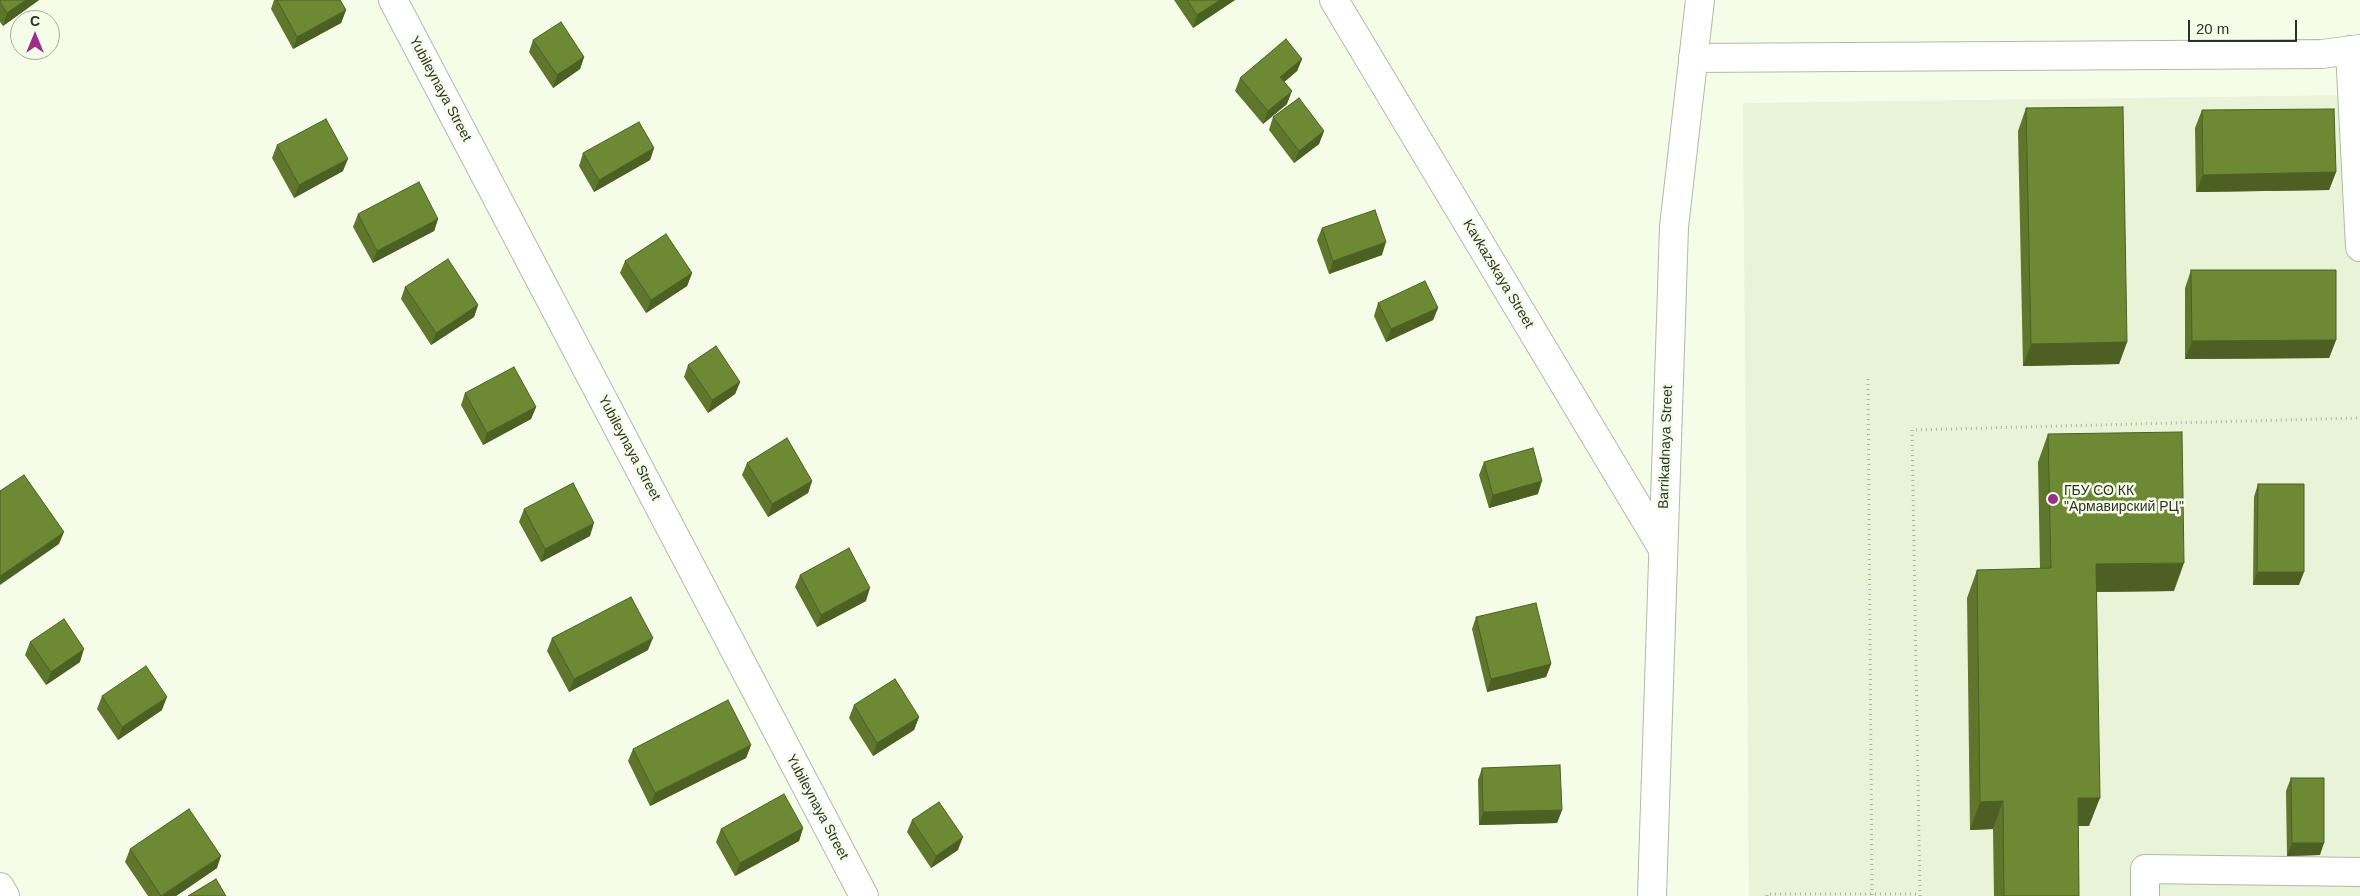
<!DOCTYPE html>
<meta charset="utf-8">
<style>
body{margin:0}
#map{position:relative;width:2360px;height:896px;overflow:hidden;background:#f5fde9;font-family:Arial,sans-serif}
canvas{display:block}
.north{position:absolute;left:10px;top:10px;width:50px;height:50px;box-sizing:border-box;background:#f5fde9;border:1px solid #a5ab9c;border-radius:50%;rotate:0deg;font-size:14px;font-weight:700;line-height:20px;text-align:center;color:#2e3129}
.north::after{content:'';display:block;margin:auto;width:18px;height:22px;background:#9c2d8c;clip-path:polygon(50% 0,100% 100%,50% 72%,0 100%)}
.scale{position:absolute;left:2188px;top:20px;width:109px;height:22px;box-sizing:border-box;border:2px solid #2e3129;border-top:0;padding-left:6px;font-size:15px;line-height:18px;white-space:nowrap;color:#2e3129;-webkit-text-stroke:4px #f5fde9;paint-order:stroke}
</style>
<div id="map">
<canvas width="2360" height="896"></canvas>
<div class="north">С</div>
<div class="scale">20 m</div>
</div>
<script>
const context = document.querySelector('canvas').getContext('2d');
context.lineJoin = 'round';
function fill(path, color) {
  context.fillStyle = color;
  context.fill(path, 'evenodd');
}
function toPath(rows) {
  const path = new Path2D();
  for (const r of rows) {
    path.moveTo(r[0], r[1]);
    for (let i = 2; i < r.length; i += 2) path.lineTo(r[i], r[i + 1]);
  }
  return path;
}
function strokePath(path, color, width, dash) {
  context.strokeStyle = color;
  context.lineWidth = width;
  context.lineCap = dash ? 'butt' : 'round';
  context.setLineDash(dash || []);
  context.stroke(path);
}
function label(font, color, halo, rows, align = 'center') {
  context.font = font + ' Arial,sans-serif';
  context.lineWidth = 5;
  context.setLineDash([]);
  context.textBaseline = 'middle';
  context.strokeStyle = halo;
  context.fillStyle = color;
  for (const [text, x, y, turn = 0] of rows) {
    context.save();
    context.translate(x, y);
    context.rotate((+turn || 0) * Math.PI / 180);
    context.textAlign = isNaN(turn) ? turn : align;
    if (halo) context.strokeText(text, 0, 0);
    context.fillText(text, 0, 0);
    context.restore();
  }
}
fill(toPath([
 [2360,95,2360,896,1749,896,1743,103]
]), '#e8f3d8');
const minor = toPath([
 [393,0,864,896],
 [1334,0,1663,549],
 [2350,50,2360,247],
 [1693,58,2322,54,2360,49],
 [1652,896,1674,227,1700,0],
 [2145,896,2145,869,2360,872]
]);
const major = toPath([
 [0,887,5,896]
]);
strokePath(minor, '#b2baa7', 30);
strokePath(major, '#b2baa7', 30);
strokePath(toPath([
 [1868,379,1872,896],
 [1767,896,1767,894,1920,894],
 [1920,896,1912,430,2360,418]
]), '#adb3a4', 3, [1, 4]);
strokePath(minor, '#fff', 28);
strokePath(major, '#fff', 28);
fill(toPath([
 [0,0,39,0,3,26,0,22],
 [274,0,340,0,346,10,341,23,293,49,271,9],
 [1174,0,1235,0,1193,28],
 [533,40,584,57,580,69,553,88,529,52],
 [1302,59,1297,71,1284,82,1287,104,1263,124,1235,91,1240,78],
 [2026,108,2127,342,2119,364,2023,366,2018,131],
 [2202,110,2336,172,2329,190,2196,192,2195,128],
 [1273,117,1324,131,1319,144,1294,163,1269,130],
 [277,145,343,171,294,198,272,158],
 [654,148,650,160,594,192,579,166,583,153],
 [358,214,438,219,434,231,373,263,353,227],
 [1322,228,1382,255,1329,274,1317,240],
 [625,261,692,273,687,286,646,313,620,273],
 [2191,270,2336,340,2329,358,2185,359,2185,288],
 [405,287,478,305,474,317,431,345,401,299],
 [1378,303,1438,308,1433,320,1386,342,1374,316],
 [688,365,740,382,735,394,708,413,684,377],
 [465,393,536,407,531,419,483,445,461,405],
 [2048,434,2174,591,2096,592,2089,826,2078,826,2079,896,1994,896,1993,829,1970,830,1967,598,1977,570,2040,569,2038,462],
 [1484,462,1538,494,1489,508,1479,475],
 [747,463,812,481,808,493,768,517,742,475],
 [2258,484,2299,585,2253,585,2254,497],
 [524,509,590,536,541,562,519,522],
 [800,575,866,601,817,627,795,587],
 [1476,617,1551,664,1546,677,1487,692,1472,629],
 [552,638,648,650,569,692,547,651],
 [30,642,80,662,46,685,25,655],
 [102,696,162,710,118,740,97,709],
 [854,705,919,717,914,730,873,756,849,718],
 [751,745,746,758,650,806,628,761,633,749],
 [1482,768,1562,810,1557,823,1479,825,1478,780],
 [2291,778,2320,855,2287,856,2286,791],
 [912,820,958,850,931,868,907,832],
 [803,828,799,841,735,876,716,842,721,829],
 [130,849,217,868,176,896,148,896,125,862]
]), '#5f762c');
fill(toPath([
 [26,0,39,0,3,26,7,13],
 [1220,0,1235,0,1193,28,1197,15],
 [346,10,341,23,293,49,297,37],
 [584,57,580,69,553,88,557,75],
 [1302,59,1297,71,1275,90,1280,77],
 [1292,91,1287,104,1263,124,1268,111],
 [1324,131,1319,144,1294,163,1299,151],
 [654,148,650,160,594,192,599,180],
 [348,159,343,171,294,198,299,185],
 [2336,172,2329,190,2196,192,2203,175],
 [438,219,434,231,373,263,377,251],
 [1386,242,1382,255,1329,274,1333,261],
 [692,273,687,286,646,313,651,300],
 [478,305,474,317,431,345,436,333],
 [1438,308,1433,320,1386,342,1391,329],
 [2336,340,2329,358,2185,359,2192,341],
 [2127,342,2119,364,2023,366,2031,344],
 [740,382,735,394,708,413,712,400],
 [536,407,531,419,483,445,487,433],
 [812,481,808,493,768,517,772,504],
 [1542,481,1538,494,1489,508,1493,495],
 [594,523,590,536,541,562,545,549],
 [64,532,59,544,0,585,0,576],
 [2184,563,2174,591,2085,592,2096,564],
 [2257,572,2304,572,2299,585,2253,585],
 [870,588,866,601,817,627,821,615],
 [653,638,648,650,569,692,574,679],
 [84,649,80,662,46,685,51,672],
 [1551,664,1546,677,1487,692,1491,679],
 [167,697,162,710,118,740,122,727],
 [919,717,914,730,873,756,877,743],
 [751,745,746,758,650,806,655,793],
 [2078,798,2100,798,2089,826,2068,826],
 [2003,801,1993,829,1970,830,1980,802],
 [1562,810,1557,823,1479,825,1483,812],
 [803,828,799,841,735,876,740,863],
 [963,837,958,850,931,868,936,856],
 [2292,843,2324,843,2320,855,2287,856],
 [221,856,217,868,176,896,162,896]
]), '#4d6024');
const building = toPath([
 [0,0,26,0,7,13,0,3,0,0],
 [277,0,340,0,346,10,297,37,277,0],
 [1187,0,1220,0,1197,15,1187,0],
 [561,22,584,57,557,75,533,40,561,22],
 [1286,39,1302,59,1280,77,1292,91,1268,111,1240,78,1286,39],
 [1299,98,1324,131,1299,151,1273,117,1299,98],
 [2123,107,2127,342,2031,344,2026,108,2123,107],
 [2334,109,2336,172,2203,175,2202,110,2334,109],
 [326,119,348,159,299,185,277,145,326,119],
 [639,122,654,148,599,180,583,153,639,122],
 [419,182,438,219,377,251,358,214,419,182],
 [1375,210,1386,242,1333,261,1322,228,1375,210],
 [666,234,692,273,651,300,625,261,666,234],
 [448,259,478,305,436,333,405,287,448,259],
 [2191,270,2336,270,2336,340,2192,341,2191,270],
 [1425,281,1438,308,1391,329,1378,303,1425,281],
 [716,346,740,382,712,400,688,365,716,346],
 [514,367,536,407,487,433,465,393,514,367],
 [2182,432,2184,563,2096,564,2100,798,2078,798,2079,896,2004,896,2003,801,1980,802,1977,570,2051,568,2048,434,2182,432],
 [787,438,812,481,772,504,747,463,787,438],
 [1533,448,1542,481,1493,495,1484,462,1533,448],
 [24,475,64,532,0,576,0,491,24,475],
 [573,483,594,523,545,549,524,509,573,483],
 [2258,484,2304,484,2304,572,2257,572,2258,484],
 [849,548,870,588,821,615,800,575,849,548],
 [631,597,653,638,574,679,552,638,631,597],
 [1536,603,1551,664,1491,679,1476,617,1536,603],
 [64,619,84,649,51,672,30,642,64,619],
 [146,666,167,697,122,727,102,696,146,666],
 [895,679,919,717,877,743,854,705,895,679],
 [728,700,751,745,655,793,633,749,728,700],
 [1560,765,1562,810,1483,812,1482,768,1560,765],
 [2291,778,2324,778,2324,843,2292,843,2291,778],
 [784,794,803,828,740,863,721,829,784,794],
 [939,802,963,837,936,856,912,820,939,802],
 [189,809,221,856,161,896,130,849,189,809],
 [216,879,226,896,188,896,216,879]
]);
fill(building, '#6e8933');
strokePath(building, '#4d6024', 1);
for (const [x, y, r, color] of [
 [2053,499,6,"#9c2d8c"]
]) {
  const dot = new Path2D();
  dot.arc(x, y, r, 0, 2 * Math.PI);
  context.fillStyle = color;
  context.fill(dot);
  strokePath(dot, '#f5fde9', 2);
}
label('14px', '#2e3129', '#f5fde9', [
 ["Yubileynaya Street",440,89,62],
 ["Kavkazskaya Street",1498,274,59],
 ["Barrikadnaya Street",1666,447,-88],
 ["Yubileynaya Street",629,448,62],
 ["Yubileynaya Street",817,807,62]
]);
label('14px', '#2e3129', '#f5fde9', [
 ["ГБУ СО КК",2064,491],
 ["\"Армавирский РЦ\"",2064,507]
], 'left');
</script>
